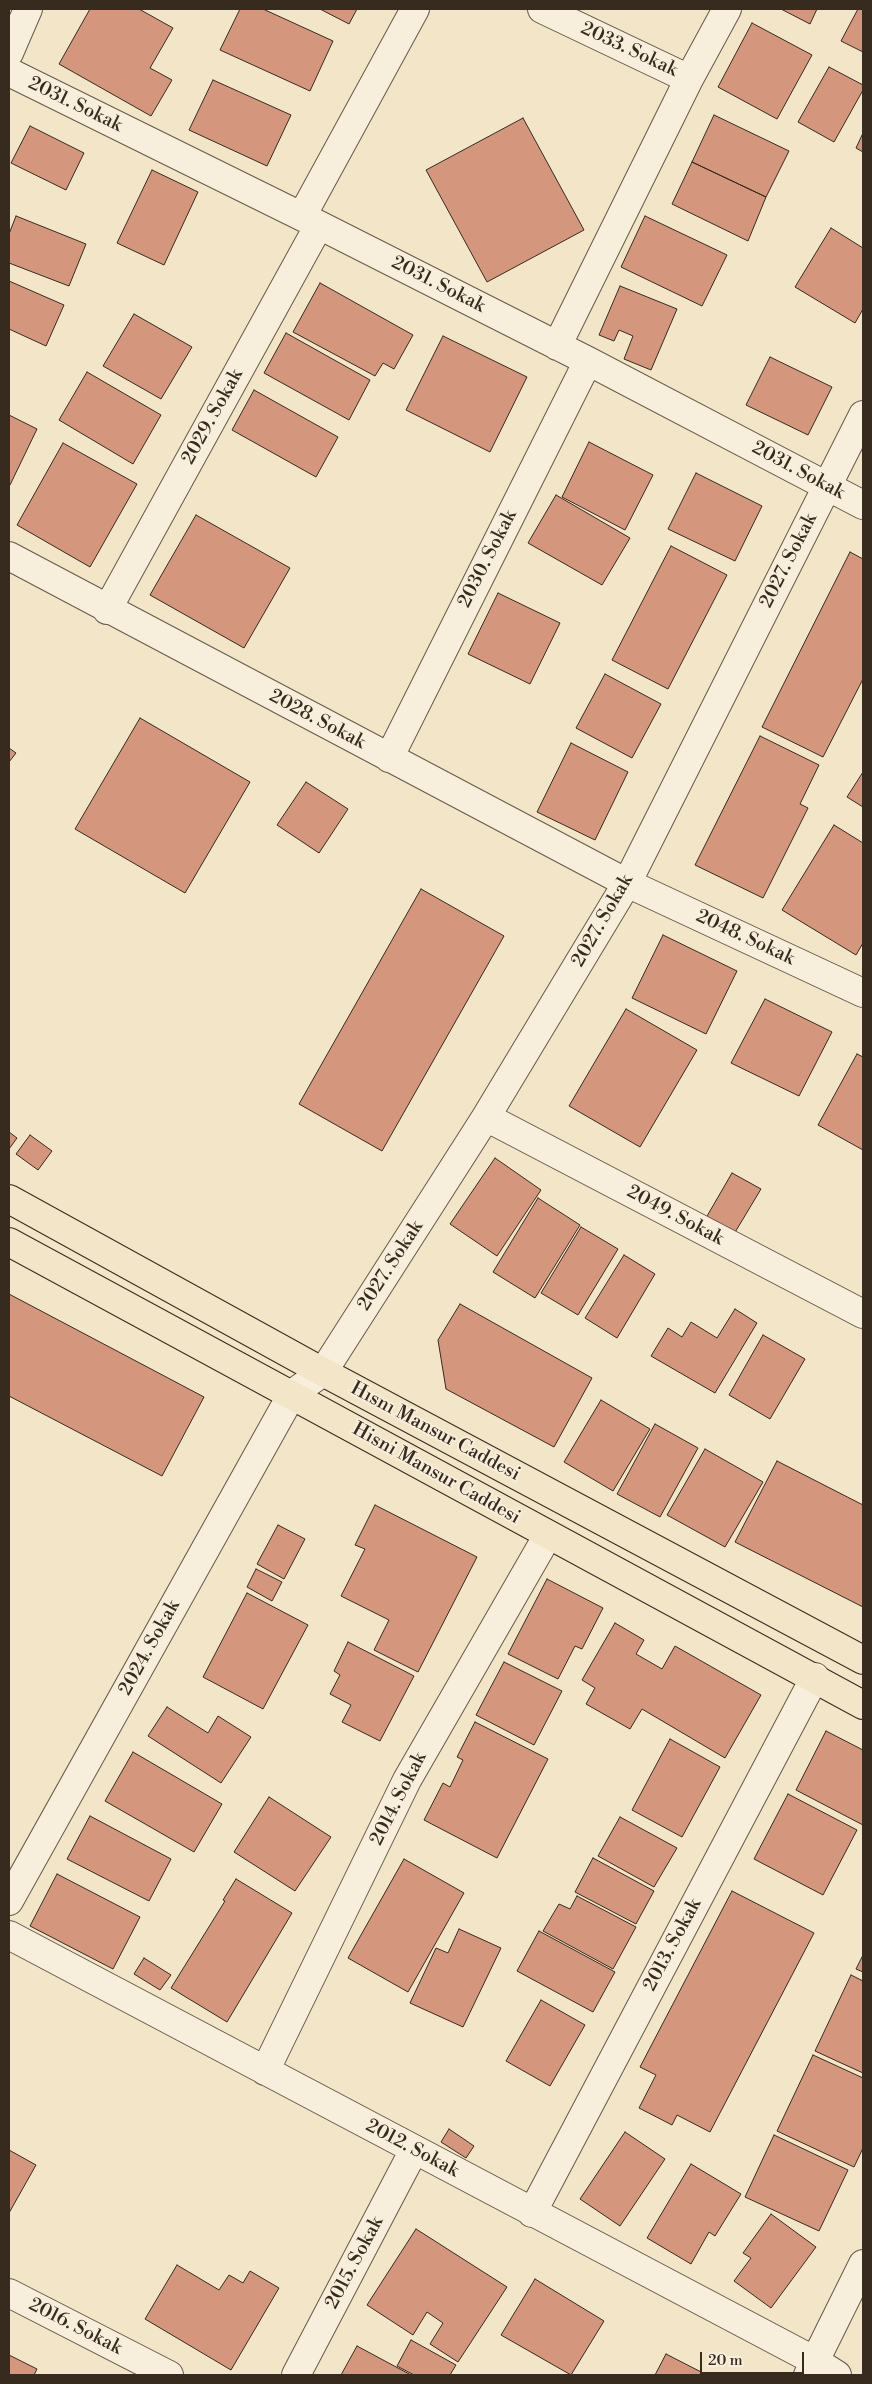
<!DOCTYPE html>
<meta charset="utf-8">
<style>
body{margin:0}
#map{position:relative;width:872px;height:2384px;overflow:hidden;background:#f3e5c7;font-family:"Libre Bodoni",serif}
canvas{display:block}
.frame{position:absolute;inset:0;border:10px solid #372a1f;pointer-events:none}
.scale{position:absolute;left:700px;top:2352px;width:104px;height:22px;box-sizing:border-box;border:2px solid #372a1f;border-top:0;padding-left:6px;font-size:15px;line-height:18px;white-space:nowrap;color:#372a1f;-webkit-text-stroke:4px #f7eedb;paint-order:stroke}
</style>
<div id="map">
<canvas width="872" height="2384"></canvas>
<div class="frame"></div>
<div class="scale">20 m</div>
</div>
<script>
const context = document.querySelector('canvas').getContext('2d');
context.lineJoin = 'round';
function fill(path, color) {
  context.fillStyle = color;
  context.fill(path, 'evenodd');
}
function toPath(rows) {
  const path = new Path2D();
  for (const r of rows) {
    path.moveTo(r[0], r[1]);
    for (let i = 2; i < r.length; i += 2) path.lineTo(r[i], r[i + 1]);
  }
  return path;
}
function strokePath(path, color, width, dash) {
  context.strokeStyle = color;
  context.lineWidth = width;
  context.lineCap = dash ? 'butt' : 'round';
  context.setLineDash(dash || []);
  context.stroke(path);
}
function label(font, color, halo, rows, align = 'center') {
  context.font = font + ' "Libre Bodoni",serif';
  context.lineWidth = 4;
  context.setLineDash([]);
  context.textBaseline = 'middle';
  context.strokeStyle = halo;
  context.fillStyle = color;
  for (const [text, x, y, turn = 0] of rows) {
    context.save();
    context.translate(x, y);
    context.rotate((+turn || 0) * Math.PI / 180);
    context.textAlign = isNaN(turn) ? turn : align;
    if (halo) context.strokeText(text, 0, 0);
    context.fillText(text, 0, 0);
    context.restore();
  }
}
const building = toPath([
 [90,9,139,9,173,28,150,68,172,80,151,116,59,64,90,9],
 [240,9,263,9,333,41,310,91,220,50,240,9],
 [320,9,357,9,349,24,320,9],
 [781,9,817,9,810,24,781,9],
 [858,9,863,9,863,52,841,41,858,9],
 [752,23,812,55,777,119,718,87,752,23],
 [829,67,863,85,863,90,834,142,798,122,829,67],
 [213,80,291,115,267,166,189,130,213,80],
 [714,115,789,151,766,197,692,162,714,115],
 [523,118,584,230,487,282,426,170,523,118],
 [30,126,84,153,66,190,11,163,30,126],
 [863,133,863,152,856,148,863,133],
 [692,162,766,197,748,241,672,204,692,162],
 [152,170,198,192,164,265,117,243,152,170],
 [16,216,86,244,69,286,9,263,9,234,16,216],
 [645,216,727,255,702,306,621,267,645,216],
 [831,228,863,248,863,309,855,323,795,287,831,228],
 [9,281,64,305,46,346,9,329,9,281],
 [320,283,413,335,394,369,383,363,375,376,293,332,320,283],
 [620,286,677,309,651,370,624,359,633,336,619,330,614,341,599,335,620,286],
 [134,314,192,347,161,399,103,366,134,314],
 [286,333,370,380,349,420,264,373,286,333],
 [443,336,527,377,490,452,406,410,443,336],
 [770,357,832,387,808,435,746,405,770,357],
 [87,372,161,415,133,464,59,420,87,372],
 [254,390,338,437,316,477,232,430,254,390],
 [9,415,37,429,10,485,9,484,9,415],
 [589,442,653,475,625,530,562,497,589,442],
 [63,443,137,484,90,567,17,525,63,443],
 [696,473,762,506,735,561,668,529,696,473],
 [556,495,630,538,602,585,528,543,556,495],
 [196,515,290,568,244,648,150,595,196,515],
 [671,546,727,575,668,689,612,660,671,546],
 [850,552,863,559,863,679,823,757,762,727,850,552],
 [498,593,560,623,530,684,468,654,498,593],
 [605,674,661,704,632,758,576,728,605,674],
 [140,718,250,782,185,893,75,829,140,718],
 [760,736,819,765,800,804,808,808,763,898,695,865,760,736],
 [571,743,628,772,595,840,537,812,571,743],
 [9,748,16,753,9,762,9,748],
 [863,772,863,807,847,797,863,772],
 [306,782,348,809,319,853,277,825,306,782],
 [834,825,863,843,863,943,856,955,782,910,834,825],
 [421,889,504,936,382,1151,299,1104,421,889],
 [663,935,737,971,706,1034,632,998,663,935],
 [765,999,832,1032,799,1096,731,1063,765,999],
 [626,1009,697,1050,640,1147,569,1106,626,1009],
 [857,1054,863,1057,863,1150,818,1125,857,1054],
 [9,1132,17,1138,9,1149,9,1132],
 [30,1135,52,1151,38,1170,16,1154,30,1135],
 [495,1158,541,1190,497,1256,450,1224,495,1158],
 [732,1173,761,1189,731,1239,703,1223,732,1173],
 [538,1198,580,1225,535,1298,493,1272,538,1198],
 [581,1227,618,1249,578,1315,541,1293,581,1227],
 [624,1255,655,1274,617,1338,585,1318,624,1255],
 [9,1294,204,1397,162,1476,9,1396,9,1294],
 [460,1304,592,1378,554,1447,446,1389,438,1340,460,1304],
 [735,1309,757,1323,715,1393,651,1356,668,1328,682,1337,691,1322,717,1338,735,1309],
 [763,1335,805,1359,770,1419,729,1395,763,1335],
 [601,1400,650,1429,613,1491,564,1462,601,1400],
 [655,1424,698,1448,660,1517,617,1494,655,1424],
 [705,1449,763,1482,725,1547,667,1515,705,1449],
 [777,1461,863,1505,863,1607,735,1542,777,1461],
 [375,1505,477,1557,418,1672,374,1650,389,1620,341,1596,365,1549,355,1545,375,1505],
 [278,1525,305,1539,284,1579,257,1564,278,1525],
 [256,1569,282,1582,272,1601,247,1587,256,1569],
 [547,1579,603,1608,582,1649,575,1646,558,1679,508,1654,547,1579],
 [247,1593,308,1625,263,1709,203,1677,247,1593],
 [615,1623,644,1640,636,1654,662,1669,675,1646,761,1695,725,1758,642,1709,630,1729,586,1704,595,1688,582,1680,615,1623],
 [348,1642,414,1676,380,1741,342,1722,351,1705,330,1694,340,1675,334,1671,348,1642],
 [504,1662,562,1691,534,1745,476,1715,504,1662],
 [167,1707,208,1733,218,1716,251,1737,221,1783,148,1736,167,1707],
 [475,1722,548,1759,497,1858,424,1820,443,1783,450,1787,463,1760,457,1757,475,1722],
 [826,1731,863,1750,863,1825,796,1790,826,1731],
 [670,1739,720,1767,682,1837,632,1810,670,1739],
 [133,1752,222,1804,194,1852,105,1801,133,1752],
 [788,1794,857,1830,823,1895,754,1859,788,1794],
 [269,1797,331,1837,295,1891,234,1852,269,1797],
 [90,1816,171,1859,149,1901,67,1859,90,1816],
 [620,1817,677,1848,654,1887,598,1856,620,1817],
 [593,1858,654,1891,636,1924,575,1892,593,1858],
 [404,1859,464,1893,408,1992,348,1958,404,1859],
 [57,1874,140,1917,113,1969,30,1926,57,1874],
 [236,1879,292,1913,227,2022,171,1988,225,1901,223,1900,236,1879],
 [732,1891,814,1933,710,2132,677,2115,672,2125,639,2108,656,2075,640,2067,732,1891],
 [577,1896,636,1927,613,1969,543,1931,559,1904,570,1909,577,1896],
 [459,1929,501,1948,463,2027,410,2003,436,1948,448,1953,459,1929],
 [539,1931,615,1972,593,2012,517,1971,539,1931],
 [863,1955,863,1972,856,1969,863,1955],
 [144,1958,171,1975,160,1990,134,1974,144,1958],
 [851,1975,863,1981,863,2073,815,2051,851,1975],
 [541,2000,585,2025,550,2086,506,2061,541,2000],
 [813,2055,863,2078,863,2148,854,2167,777,2131,813,2055],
 [449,2129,474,2146,466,2158,441,2142,449,2129],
 [625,2132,665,2159,620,2226,580,2199,625,2132],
 [774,2135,848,2170,819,2231,745,2197,774,2135],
 [9,2150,36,2165,9,2213,9,2150],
 [691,2164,741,2194,715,2236,709,2232,691,2264,647,2238,691,2164],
 [771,2214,816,2247,771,2308,734,2281,751,2258,743,2253,771,2214],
 [416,2229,507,2287,458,2362,430,2344,443,2323,427,2312,413,2335,367,2305,416,2229],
 [177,2265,219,2290,229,2275,243,2283,250,2271,279,2288,231,2370,145,2319,177,2265],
 [535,2279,604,2321,571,2375,501,2335,535,2279],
 [411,2340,456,2365,450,2375,414,2375,397,2366,411,2340],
 [357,2346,411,2375,341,2375,357,2346],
 [666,2354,707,2375,655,2375,666,2354],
 [9,2355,37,2369,34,2375,9,2375,9,2355]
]);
fill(building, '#d4977e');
strokePath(building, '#372a1f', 1);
const minor = toPath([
 [542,9,689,79],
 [9,53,28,9],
 [9,72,319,225,588,361,863,505],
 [302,216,415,9],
 [557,346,689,79,727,9],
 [9,556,627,883,863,993],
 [107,610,319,225],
 [389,758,588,361],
 [486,1117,863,1314],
 [9,1901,292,1394,323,1372,486,1117,627,883,863,415],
 [9,1935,815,2361,837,2375],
 [265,2071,407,1780,548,1535],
 [532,2213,815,1677],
 [9,2293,169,2375],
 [296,2375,414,2150],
 [808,2375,863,2264]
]);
const major = toPath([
 [9,1199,323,1372,863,1660],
 [9,1242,863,1705]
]);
strokePath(minor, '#665949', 30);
strokePath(major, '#372a1f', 30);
strokePath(minor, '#f7eedb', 28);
strokePath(major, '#f3e5c7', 28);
label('19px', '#372a1f', '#f7eedb', [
 ["2033. Sokak",629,50,25],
 ["2031. Sokak",75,105,26],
 ["2031. Sokak",438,285,27],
 ["2029. Sokak",213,417,-61],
 ["2031. Sokak",798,471,28],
 ["2030. Sokak",488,559,-63],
 ["2027. Sokak",789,561,-63],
 ["2028. Sokak",317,720,28],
 ["2027. Sokak",603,921,-60],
 ["2048. Sokak",745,938,25],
 ["2049. Sokak",675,1216,28],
 ["2027. Sokak",391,1266,-57],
 ["Hısnı Mansur Caddesi",435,1432,28],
 ["Hisni Mansur Caddesi",436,1474,29],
 ["2024. Sokak",150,1648,-61],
 ["2014. Sokak",399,1799,-63],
 ["2013. Sokak",673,1945,-62],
 ["2012. Sokak",412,2149,28],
 ["2015. Sokak",355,2263,-62],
 ["2016. Sokak",75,2327,27]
]);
</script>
